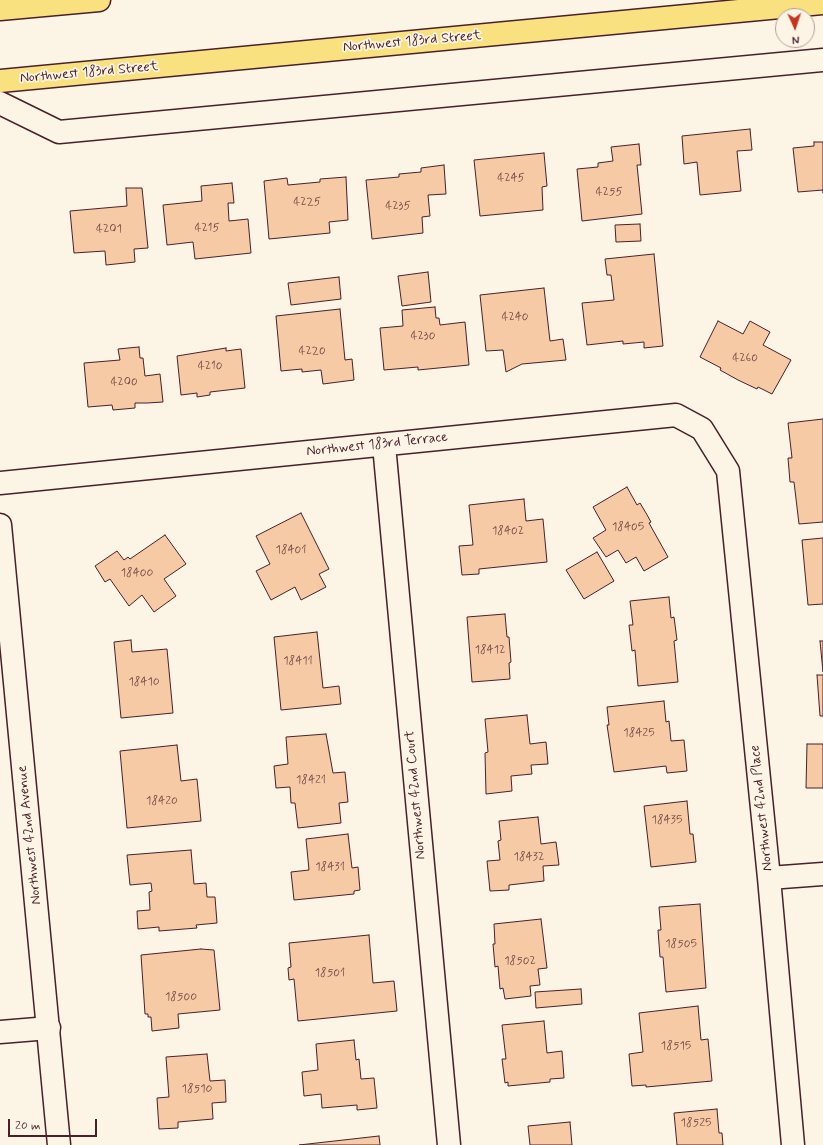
<!DOCTYPE html>
<style>
body{margin:0}
#map{position:relative;width:823px;height:1145px;overflow:hidden;background:#fcf5e5;font-family:Mynerve,sans-serif}
canvas{display:block}
.north{position:absolute;left:775px;top:8px;width:40px;height:40px;box-sizing:border-box;background:#fcf5e5;border:1px solid #b59f9b;border-radius:50%;rotate:177deg;font-size:11px;font-weight:700;line-height:16px;text-align:center;color:#4a1f2b}
.north::after{content:'';display:block;margin:auto;width:14px;height:18px;background:#c8321e;clip-path:polygon(50% 0,100% 100%,50% 72%,0 100%)}
.scale{position:absolute;left:8px;top:1119px;width:89px;height:18px;box-sizing:border-box;border:2px solid #4a1f2b;border-top:0;padding-left:5px;font-size:12px;line-height:14px;white-space:nowrap;color:#4a1f2b;-webkit-text-stroke:3px #fcf5e5;paint-order:stroke}
</style>
<div id="map">
<canvas width="823" height="1145"></canvas>
<div class="north">N</div>
<div class="scale">20 m</div>
</div>
<script>
const context = document.querySelector('canvas').getContext('2d');
context.lineJoin = 'round';
function fill(path, color) {
  context.fillStyle = color;
  context.fill(path, 'evenodd');
}
function toPath(rows) {
  const path = new Path2D();
  for (const r of rows) {
    path.moveTo(r[0], r[1]);
    for (let i = 2; i < r.length; i += 2) path.lineTo(r[i], r[i + 1]);
  }
  return path;
}
function strokePath(path, color, width, dash) {
  context.strokeStyle = color;
  context.lineWidth = width;
  context.lineCap = dash ? 'butt' : 'round';
  context.setLineDash(dash || []);
  context.stroke(path);
}
function label(font, color, halo, rows, align = 'center') {
  context.font = font + ' Mynerve,sans-serif';
  context.lineWidth = 3.5;
  context.setLineDash([]);
  context.textBaseline = 'middle';
  context.strokeStyle = halo;
  context.fillStyle = color;
  for (const [text, x, y, turn = 0] of rows) {
    context.save();
    context.translate(x, y);
    context.rotate((+turn || 0) * Math.PI / 180);
    context.textAlign = isNaN(turn) ? turn : align;
    if (halo) context.strokeText(text, 0, 0);
    context.fillText(text, 0, 0);
    context.restore();
  }
}
const building = toPath([
 [750,129,752,150,737,151,741,191,700,195,697,162,684,164,682,136,750,129],
 [814,142,823,142,823,193,823,190,798,192,793,148,814,146,814,142],
 [639,144,641,165,637,165,642,214,582,221,577,169,598,167,598,163,613,161,611,147,639,144],
 [544,153,547,186,542,187,543,210,480,216,474,160,544,153],
 [444,165,446,194,428,195,430,216,422,217,423,233,372,239,366,180,399,177,399,174,421,172,421,168,444,165],
 [346,177,348,220,329,222,330,233,269,239,264,181,287,178,288,185,320,182,320,179,346,177],
 [232,183,234,203,228,203,229,221,248,219,251,253,195,259,193,242,167,245,163,205,202,201,201,186,232,183],
 [126,188,142,188,148,248,134,249,135,262,106,265,105,251,74,253,70,211,127,206,126,188],
 [640,224,641,241,616,242,615,225,640,224],
 [654,254,663,346,644,348,644,342,623,344,623,341,587,345,582,303,614,300,611,275,607,275,605,259,654,254],
 [428,272,431,302,402,306,398,276,428,272],
 [339,277,341,299,291,305,288,283,339,277],
 [544,288,550,341,563,339,566,360,522,364,506,372,503,350,486,351,480,295,544,288],
 [435,307,436,318,439,318,440,325,465,322,469,365,418,370,418,367,384,370,380,328,403,326,402,310,435,307],
 [340,309,345,360,352,359,354,380,323,384,321,370,302,372,302,369,281,371,276,316,340,309],
 [718,321,743,334,750,321,770,332,763,345,791,360,772,394,758,387,757,389,738,380,720,370,721,368,700,357,718,321],
 [139,347,140,358,143,358,145,376,160,374,163,402,147,403,135,403,135,408,113,410,112,405,88,407,84,363,120,360,118,349,139,347],
 [226,348,226,351,241,349,245,388,210,392,210,395,197,397,197,393,181,395,177,356,226,348],
 [823,419,823,522,799,524,794,482,790,482,788,458,792,458,788,423,823,419],
 [627,487,637,505,640,503,646,513,651,522,649,523,668,557,644,571,636,557,626,563,618,550,606,557,593,538,606,530,593,507,627,487],
 [524,499,526,521,543,519,547,562,479,569,479,574,462,575,459,546,473,545,469,505,524,499],
 [301,513,329,569,319,574,326,587,301,600,295,587,271,600,256,571,270,564,256,536,301,513],
 [165,535,186,564,164,579,176,596,154,612,142,595,129,606,110,579,105,582,95,566,117,551,124,560,128,557,130,559,165,535],
 [823,538,823,604,808,605,802,540,823,538],
 [597,552,614,581,584,599,566,570,597,552],
 [669,597,671,618,674,617,677,640,674,641,678,682,638,686,635,650,632,651,629,625,633,625,630,601,669,597],
 [505,614,507,637,509,637,511,662,509,663,510,679,472,682,467,617,505,614],
 [317,632,323,688,339,686,341,704,281,710,274,637,317,632],
 [131,640,132,652,167,649,173,713,121,718,114,642,131,640],
 [820,641,823,641,823,672,820,641],
 [817,675,823,675,823,716,820,716,817,675],
 [664,701,666,722,669,721,671,741,684,740,687,771,667,773,666,766,614,772,607,725,609,725,607,707,664,701],
 [527,715,530,744,546,742,548,764,531,765,532,774,511,776,512,791,486,794,485,753,488,752,485,719,527,715],
 [326,734,333,773,345,772,348,802,339,803,341,823,298,828,295,803,291,803,290,787,276,788,274,766,288,764,286,737,326,734],
 [807,744,823,744,823,788,806,788,807,744],
 [177,745,181,781,197,779,201,821,127,828,120,751,177,745],
 [687,801,690,834,693,834,696,862,651,867,644,806,687,801],
 [538,817,541,844,556,842,559,865,543,866,544,881,509,885,509,890,490,891,487,861,500,860,498,841,501,840,499,821,538,817],
 [348,834,352,868,358,867,360,890,354,891,354,894,294,900,291,872,309,870,306,839,348,834],
 [191,850,194,884,206,883,207,897,215,897,217,923,196,925,197,928,159,931,159,927,138,929,137,911,150,910,149,892,152,891,151,883,130,885,127,855,191,850],
 [700,904,706,988,666,992,663,957,660,957,658,930,661,930,659,907,700,904],
 [541,919,547,968,538,969,540,985,530,986,531,996,505,999,503,988,500,989,498,966,495,967,493,944,495,944,494,924,541,919],
 [369,935,373,983,394,981,397,1011,298,1021,294,979,289,980,288,968,291,967,289,943,369,935],
 [201,949,214,950,220,1010,178,1014,179,1028,152,1031,151,1017,148,1017,148,1014,145,1014,141,955,201,949],
 [581,989,582,1004,536,1008,535,992,581,989],
 [698,1006,701,1040,708,1039,712,1081,646,1087,646,1085,632,1086,629,1054,643,1052,639,1013,698,1006],
 [544,1021,547,1053,562,1051,564,1078,550,1079,550,1082,508,1086,508,1082,505,1083,502,1059,506,1059,502,1025,544,1021],
 [354,1040,356,1060,359,1059,361,1079,374,1078,377,1108,357,1110,357,1105,322,1108,321,1094,304,1096,302,1072,318,1070,316,1044,354,1040],
 [207,1054,210,1081,225,1080,226,1102,212,1103,213,1119,178,1122,178,1128,159,1129,157,1098,169,1097,166,1057,207,1054],
 [717,1109,719,1133,722,1133,723,1145,677,1145,674,1113,717,1109],
 [570,1122,572,1145,530,1145,528,1126,570,1122],
 [379,1136,380,1145,299,1145,379,1136]
]);
fill(building, '#f5caa4');
strokePath(building, '#4a1f2b', 1);
const street = toPath([
 [0,103,59,132,823,60],
 [384,445,449,1145],
 [0,483,676,415,702,429,728,471,769,878,793,1145],
 [769,878,823,874],
 [0,1032,49,1028]
]);
const secondary = toPath([
 [0,525,59,1145]
]);
const primary = toPath([
 [0,9,99,0],
 [0,81,823,3]
]);
strokePath(street, '#4a1f2b', 25);
strokePath(secondary, '#4a1f2b', 25);
strokePath(primary, '#4a1f2b', 25);
strokePath(street, '#fcf5e5', 22);
strokePath(secondary, '#fcf5e5', 22);
strokePath(primary, '#fae180', 22);
label('12px', '#754a49', null, [
 ["4245",511,178],
 ["4255",609,192],
 ["4225",307,202],
 ["4235",398,206],
 ["4215",207,228],
 ["4201",109,229],
 ["4240",515,317],
 ["4230",423,336],
 ["4220",312,351],
 ["4260",745,358],
 ["4210",210,366],
 ["4200",124,382],
 ["18405",628,527],
 ["18402",508,531],
 ["18401",291,550],
 ["18400",137,573],
 ["18412",490,650],
 ["18411",298,661],
 ["18410",144,682],
 ["18425",639,733],
 ["18421",311,780],
 ["18420",162,801],
 ["18435",667,820],
 ["18432",529,857],
 ["18431",330,867],
 ["18505",681,944],
 ["18502",520,961],
 ["18501",330,973],
 ["18500",181,997],
 ["18515",676,1046],
 ["18510",197,1089],
 ["18525",696,1123]
]);
label('14px', '#4a1f2b', '#fcf5e5', [
 ["Northwest 183rd Street",412,42,-5],
 ["Northwest 183rd Street",89,73,-5],
 ["Northwest 183rd Terrace",377,445,-6],
 ["Northwest 42nd Court",416,795,-95],
 ["Northwest 42nd Place",762,808,-96],
 ["Northwest 42nd Avenue",30,835,-96]
]);
</script>
